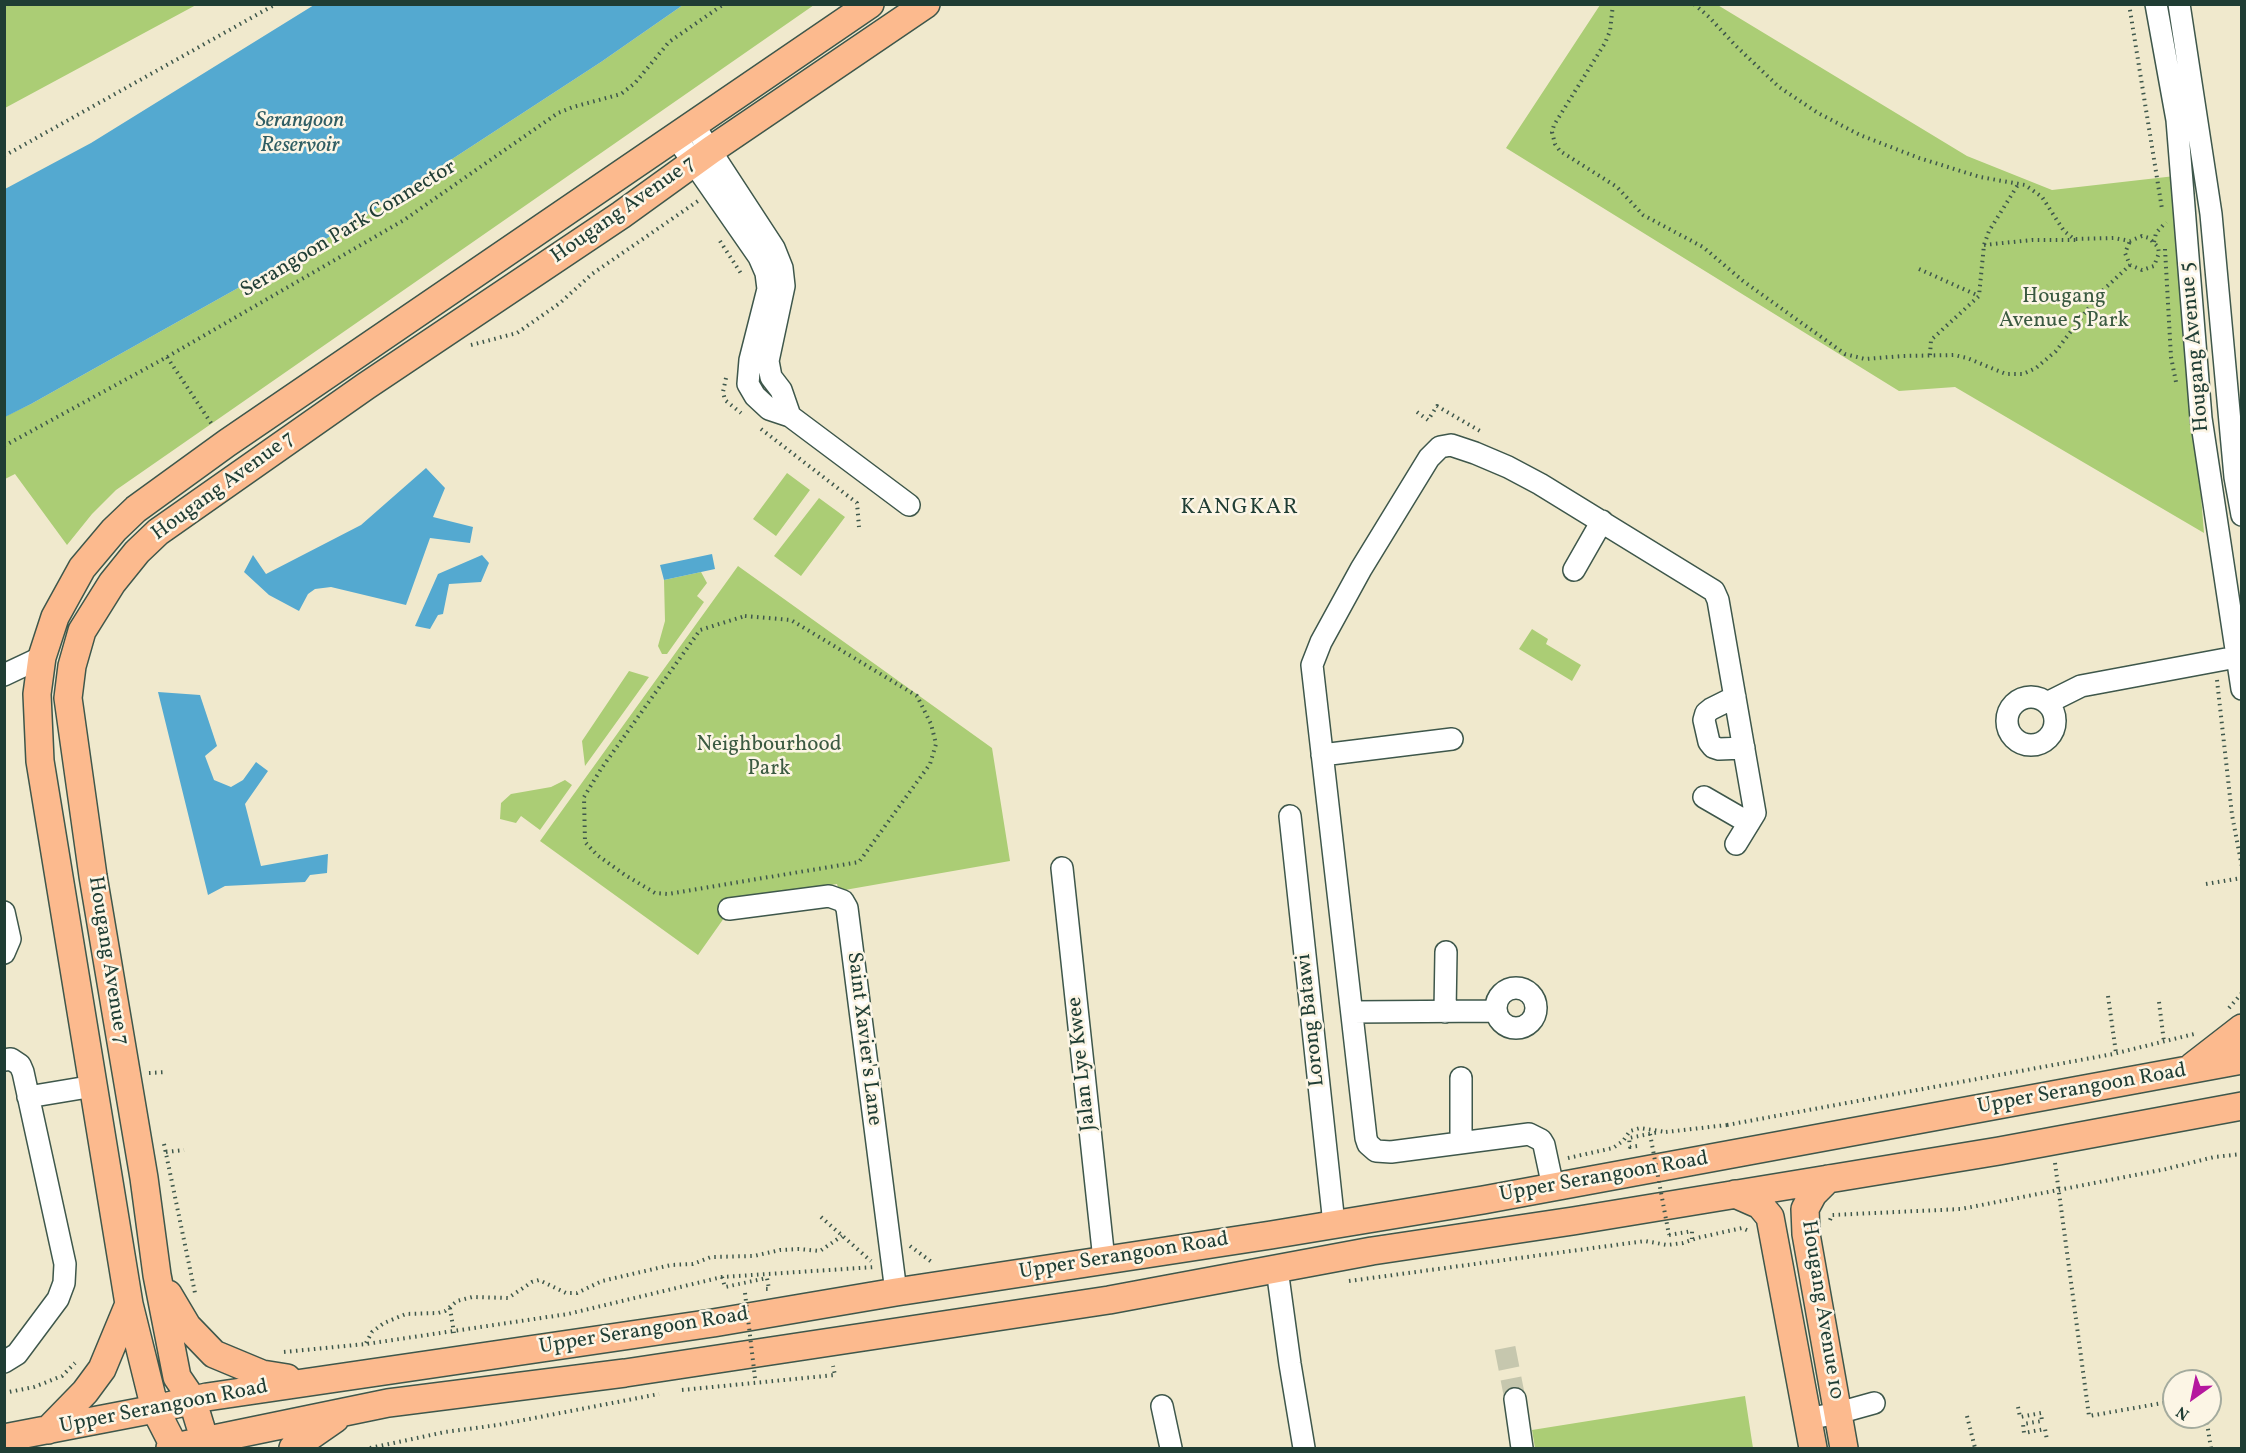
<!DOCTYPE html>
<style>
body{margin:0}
#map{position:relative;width:2246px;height:1453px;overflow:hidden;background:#f0e9cd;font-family:Vollkorn,serif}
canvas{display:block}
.frame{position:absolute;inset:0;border:6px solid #1f3d34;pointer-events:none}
.north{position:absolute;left:2162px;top:1369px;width:60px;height:60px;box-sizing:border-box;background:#fcf5e5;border:2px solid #a4ab9e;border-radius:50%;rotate:213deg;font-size:16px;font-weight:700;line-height:24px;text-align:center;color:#1f3d34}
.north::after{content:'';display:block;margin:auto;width:21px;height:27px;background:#b5179e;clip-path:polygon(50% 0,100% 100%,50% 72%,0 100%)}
</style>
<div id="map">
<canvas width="2246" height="1453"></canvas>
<div class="frame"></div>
<div class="north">N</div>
</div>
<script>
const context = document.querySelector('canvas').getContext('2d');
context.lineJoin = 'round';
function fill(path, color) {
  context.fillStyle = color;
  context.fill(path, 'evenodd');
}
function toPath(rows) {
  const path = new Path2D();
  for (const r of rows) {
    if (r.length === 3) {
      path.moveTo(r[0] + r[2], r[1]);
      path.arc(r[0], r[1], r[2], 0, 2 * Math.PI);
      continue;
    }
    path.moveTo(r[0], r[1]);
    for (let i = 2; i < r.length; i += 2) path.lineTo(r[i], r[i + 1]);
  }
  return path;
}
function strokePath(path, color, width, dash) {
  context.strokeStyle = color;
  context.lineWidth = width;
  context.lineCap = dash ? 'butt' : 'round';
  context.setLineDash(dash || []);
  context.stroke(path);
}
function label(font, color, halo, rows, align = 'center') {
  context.font = font + ' Vollkorn,serif';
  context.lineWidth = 5;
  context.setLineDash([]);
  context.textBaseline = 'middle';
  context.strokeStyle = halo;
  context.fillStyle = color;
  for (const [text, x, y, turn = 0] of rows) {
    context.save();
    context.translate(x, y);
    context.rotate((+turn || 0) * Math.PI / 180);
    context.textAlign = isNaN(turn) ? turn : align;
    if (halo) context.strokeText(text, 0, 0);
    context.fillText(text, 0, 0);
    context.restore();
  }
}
fill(toPath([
 [5,4,196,4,196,5,5,108],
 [1716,4,1967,156,2052,190,2175,176,2204,533,1955,387,1899,391,1506,148,1600,5],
 [683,5,814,5,116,490,92,514,67,545,15,474,5,479,4,417,31,404,354,223,601,62],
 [787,473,810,490,776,536,753,519],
 [819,498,845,517,801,576,774,556],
 [738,566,992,748,1010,861,839,891,837,884,736,901,698,955,540,841],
 [701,572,707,583,697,596,704,602,667,654,662,654,658,646,665,621,664,580],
 [1532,629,1548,639,1546,644,1581,665,1572,681,1519,649],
 [629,671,649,677,585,766,582,741],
 [565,780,572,785,540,830,521,816,516,823,500,819,501,803,511,794,551,787],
 [1745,1396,1753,1448,1535,1448,1532,1430]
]), '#abcd75');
fill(toPath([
 [314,5,683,5,601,62,354,223,31,404,5,417,5,189,91,143],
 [426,468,445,488,433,517,473,527,470,543,430,538,406,605,331,587,315,589,308,594,299,611,269,595,244,572,253,555,266,574,361,525],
 [712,554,715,569,664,580,660,565],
 [482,555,489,563,481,582,449,584,443,614,438,615,430,629,415,626,438,574],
 [158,692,200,695,217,746,205,756,214,780,231,787,243,780,256,762,268,771,245,804,261,866,328,854,327,873,310,875,305,882,225,886,208,895]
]), '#54a9d0');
strokePath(toPath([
 [1505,1348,1515,1399]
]), '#c6c7ae', 21, [21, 10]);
const minor = toPath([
 [2156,4,2177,120,2201,418,2242,689],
 [2179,4,2211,214,2235,477,2242,515],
 [693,124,774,248,782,268,784,286,768,361,771,377,781,390,790,416],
 [675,136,759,257,766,273,768,289,750,360,748,384,755,396,769,409,790,416,909,505],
 [1574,570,1602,521],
 [4,675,42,657],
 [1735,697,1711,709,1706,713,1704,720,1709,742,1713,747,1719,749,1744,748],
 [2031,721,24],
 [2047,703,2081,686,2242,656],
 [1322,755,1452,739],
 [1704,797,1749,823],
 [1290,816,1334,1224],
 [1062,868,1104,1260],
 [729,909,829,896,843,901,847,908,896,1292],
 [4,912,10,939,4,953],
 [1516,1008,20],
 [1352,1012,1496,1011],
 [1445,1012,1446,952],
 [4,1060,11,1059,20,1065,23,1072,65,1264,64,1283,58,1299,17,1354,4,1362],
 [28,1097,94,1086],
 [1461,1143,1461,1078],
 [1553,1187,1544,1145,1541,1140,1529,1134,1391,1152,1376,1151,1368,1144,1366,1138,1312,665,1321,642,1361,569,1429,458,1440,447,1451,445,1475,453,1508,467,1540,484,1714,591,1718,600,1755,813,1736,844],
 [1277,1269,1290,1364,1304,1448],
 [1515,1399,1522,1448],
 [1162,1406,1171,1448],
 [1807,1419,1838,1413,1874,1403]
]);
const major = toPath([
 [2193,1066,2242,1028],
 [1828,1179,1813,1194,1805,1209,1806,1234,1844,1448],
 [1735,1194,1760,1205,1770,1217,1813,1448],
 [168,1294,187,1326,214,1354,262,1374,287,1378],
 [48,1430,85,1392,102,1369,129,1304],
 [4,1438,155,1409,207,1397,713,1323,896,1292,1271,1235,1483,1200,2242,1060],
 [170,1448,388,1403,625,1373,1109,1300,1372,1251,1573,1221,1999,1151,2242,1106],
 [175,1448,155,1409,129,1304,40,761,37,694,42,657,55,617,82,568,114,530,136,509,227,443,870,4],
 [207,1448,192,1399,177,1377,157,1275,144,1178,93,876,68,698,72,666,82,631,112,583,137,552,158,532,366,386,621,215,711,150,926,4],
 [293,1448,335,1419]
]);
strokePath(minor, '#3e574b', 24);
strokePath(major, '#3e574b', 30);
strokePath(toPath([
 [1613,4,1610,31,1605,43,1554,125,1552,132,1555,144,1560,151,1617,187,1643,215,1703,247,1743,281,1845,354,1865,359,1903,356,1954,355,1967,358,2006,374,2023,374,2036,368,2056,351,2100,293,2130,265],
 [1694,4,1709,17,1736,46,1779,87,1818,113,1860,135,1919,158,1980,177,2025,185,2042,197,2064,231,2074,239,2114,238,2130,241,2142,236,2149,238,2158,247,2159,253,2154,266,2142,270,2130,265,2125,253,2130,241],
 [2129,4,2162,209],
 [4,156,276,4],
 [720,241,742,275],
 [2154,242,2156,233,2166,222],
 [1984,245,2032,240,2076,240],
 [2165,249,2171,357,2176,382],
 [1919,269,1979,296],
 [471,345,517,333,560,303,592,274,698,201],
 [1930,355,1931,340,1979,296,1984,245,1989,231,2019,183],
 [167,357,213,426],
 [726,378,723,392,725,400,741,413],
 [1417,412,1428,420,1437,406,1480,431],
 [761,429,857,503,859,527],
 [4,446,167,357,404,220,558,113,573,107,621,94,635,83,669,42,724,4],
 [745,616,791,620,917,696,931,724,936,744,930,764,859,862,668,894,655,893,625,875,597,855,585,842,584,797,601,769,700,630,745,616],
 [2217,680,2232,815,2242,867],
 [2206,884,2242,878],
 [2108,996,2116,1053],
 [2159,1002,2164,1042],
 [2229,1008,2242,993],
 [149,1073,166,1072],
 [1727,1125,2113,1054,2194,1034],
 [1666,1132,1727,1125],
 [164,1144,195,1293],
 [1637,1146,1630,1147,1629,1138,1659,1132],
 [166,1152,184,1150],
 [1568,1158,1613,1148,1623,1141,1630,1131,1640,1128,1666,1132],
 [2055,1163,2089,1416,2174,1401],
 [821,1217,871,1261],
 [1830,1220,1832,1215,1961,1209,2166,1169,2214,1157,2242,1154],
 [1669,1235,1692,1231,1692,1239],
 [910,1246,933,1263],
 [722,1277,725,1287,767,1278,769,1289,766,1289],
 [1349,1281,1645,1241,1667,1245,1683,1243,1697,1238,1742,1228,1749,1231],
 [450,1308,454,1333],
 [366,1343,372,1332,384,1323,406,1314,438,1313,445,1311,457,1301,472,1297,508,1298,532,1282,539,1280,566,1293,577,1293,602,1281,671,1265,693,1264,711,1257,754,1256,780,1250,799,1249,820,1251,842,1236],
 [284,1352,366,1344,568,1314,722,1277,875,1267],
 [682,1390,835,1375,833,1366],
 [4,1393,34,1387,62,1376,75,1363],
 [2018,1407,2020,1417,2041,1413,2042,1421,2023,1424,2024,1433,2045,1429,2047,1440],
 [1967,1416,1975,1448],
 [2206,1417,2211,1448],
 [370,1448,445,1432,498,1425,659,1394]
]), '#3e574b', 4, [1.5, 4.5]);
strokePath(minor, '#fff', 21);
strokePath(major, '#fcba8e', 27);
strokePath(toPath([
 [1650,1134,1669,1235],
 [745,1293,755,1378]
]), '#3e574b', 4, [1.5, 4.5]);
label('21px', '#1f3d34', '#fcf5e5', [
 ["Hougang Avenue 7",624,211,-35],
 ["Serangoon Park Connector",349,230,-31],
 ["Hougang Avenue 5",2196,347,-95],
 ["Hougang Avenue 7",224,487,-36],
 ["Hougang Avenue 7",107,961,81],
 ["Lorong Batawi",1312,1020,-96],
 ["Saint Xavier's Lane",863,1039,83],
 ["Jalan Lye Kwee",1083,1064,-96],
 ["Upper Serangoon Road",2082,1090,-10],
 ["Upper Serangoon Road",1604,1178,-10],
 ["Upper Serangoon Road",1124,1257,-9],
 ["Hougang Avenue 10",1821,1310,81],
 ["Upper Serangoon Road",644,1332,-9],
 ["Upper Serangoon Road",164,1408,-11]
]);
label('21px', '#3b5a41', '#fcf5e5', [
 ["Hougang",2064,298],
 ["Avenue 5 Park",2064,322],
 ["Neighbourhood",769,746],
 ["Park",769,770]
]);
label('italic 22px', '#2f5d63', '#fcf5e5', [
 ["Serangoon",300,122],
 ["Reservoir",300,147]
]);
context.letterSpacing = '1.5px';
label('22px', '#1f3d34', '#fcf5e5', [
 ["KANGKAR",1240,509]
]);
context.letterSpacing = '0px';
</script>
